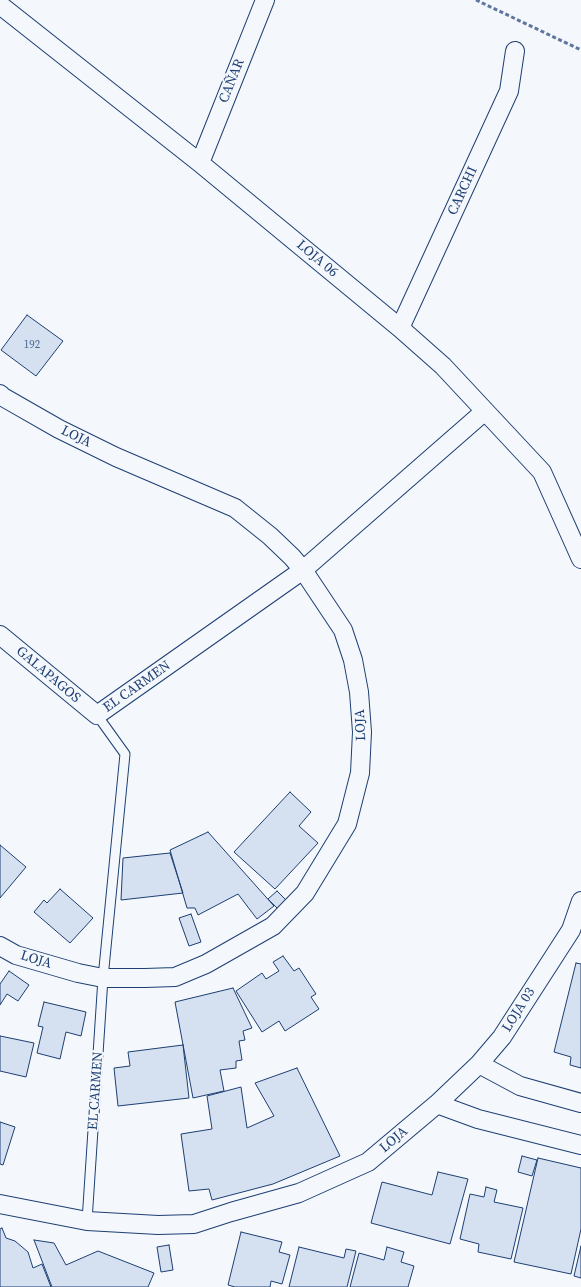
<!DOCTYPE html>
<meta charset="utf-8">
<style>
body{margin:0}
canvas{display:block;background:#f4f7fb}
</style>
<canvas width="581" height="1287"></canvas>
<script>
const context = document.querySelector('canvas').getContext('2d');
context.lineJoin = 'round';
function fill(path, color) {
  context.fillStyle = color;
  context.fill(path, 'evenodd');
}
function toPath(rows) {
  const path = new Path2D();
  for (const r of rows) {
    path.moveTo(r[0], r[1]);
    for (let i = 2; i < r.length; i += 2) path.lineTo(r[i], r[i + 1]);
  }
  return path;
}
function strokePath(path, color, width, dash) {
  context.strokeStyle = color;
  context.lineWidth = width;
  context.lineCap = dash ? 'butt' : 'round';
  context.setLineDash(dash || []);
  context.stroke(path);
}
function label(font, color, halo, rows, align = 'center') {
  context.font = font + ' "Source Serif 4",serif';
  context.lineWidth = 4;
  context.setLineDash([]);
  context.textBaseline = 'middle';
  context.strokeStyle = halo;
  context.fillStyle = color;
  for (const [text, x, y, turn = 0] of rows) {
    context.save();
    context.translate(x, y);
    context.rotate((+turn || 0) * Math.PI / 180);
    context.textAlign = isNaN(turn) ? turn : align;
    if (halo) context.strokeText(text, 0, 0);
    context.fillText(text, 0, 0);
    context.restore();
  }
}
const building = toPath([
 [27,315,63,341,36,376,1,350,27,315],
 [290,792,311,812,299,826,318,843,275,889,234,852,290,792],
 [208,832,274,906,257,919,238,894,198,915,195,908,187,908,170,850,208,832],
 [0,845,26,867,0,898,0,845],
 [170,853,183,893,121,900,123,858,170,853],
 [60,889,93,918,70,943,34,912,44,900,47,903,60,889],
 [277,891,287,901,278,909,268,899,277,891],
 [191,914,201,942,189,946,179,918,191,914],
 [283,956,294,971,299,968,316,994,311,997,319,1009,285,1031,279,1021,262,1032,236,991,262,973,266,979,279,971,273,962,283,956],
 [576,963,581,964,581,1068,570,1065,571,1057,554,1052,576,963],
 [9,971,29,985,18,1001,7,994,0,1005,0,984,9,971],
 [233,988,252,1028,243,1031,245,1040,239,1041,242,1060,236,1061,236,1068,220,1070,224,1091,193,1098,175,1002,233,988],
 [44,1002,86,1012,81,1036,66,1032,60,1059,37,1053,43,1027,38,1026,44,1002],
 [0,1036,34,1043,26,1077,0,1071,0,1036],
 [183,1045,189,1098,118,1106,114,1068,130,1066,128,1052,183,1045],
 [297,1068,340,1156,273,1184,212,1200,209,1189,189,1191,181,1134,212,1129,207,1096,241,1087,247,1128,274,1116,255,1083,297,1068],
 [0,1122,15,1127,3,1165,0,1164,0,1122],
 [522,1156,537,1160,532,1176,518,1172,522,1156],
 [538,1158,581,1168,581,1229,571,1274,514,1262,538,1158],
 [438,1172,468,1179,450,1244,371,1223,382,1182,432,1195,438,1172],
 [486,1187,497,1190,494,1202,523,1208,511,1259,478,1252,479,1244,460,1239,470,1194,484,1197,486,1187],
 [2,1228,6,1238,15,1241,28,1252,33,1268,42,1264,51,1287,0,1287,0,1229,2,1228],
 [241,1232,282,1242,279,1252,290,1255,282,1284,271,1281,270,1287,235,1287,228,1285,241,1232],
 [34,1240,54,1243,66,1265,98,1251,154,1273,148,1287,52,1287,34,1240],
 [169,1245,173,1270,161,1272,157,1247,169,1245],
 [581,1246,581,1278,574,1276,581,1246],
 [299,1247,344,1258,346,1249,356,1251,347,1287,289,1287,299,1247],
 [387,1247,404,1252,401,1262,414,1266,408,1287,350,1287,359,1253,384,1260,387,1247]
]);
fill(building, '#d5e0f0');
strokePath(building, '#1d3f73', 1);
const service = toPath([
 [87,1221,103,978,125,754,97,715]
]);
const minor = toPath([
 [0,5,200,163,400,328,443,366,542,472,581,559],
 [200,163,265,0],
 [400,328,509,91,515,51],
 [0,394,3,397,59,429,116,457,235,508,270,536,292,557,303,570,343,630,353,660,359,692,362,732,360,773,347,824,305,893,273,926,206,964,175,977,145,978,103,978,78,973,16,955,0,946],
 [0,635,97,715,303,570,485,411],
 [479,1064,520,1086,581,1103],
 [437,1104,478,1119,581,1145],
 [0,1204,87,1221,158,1225,194,1224,231,1212,299,1193,368,1162,437,1104,479,1064,502,1037,571,930,581,901]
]);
strokePath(service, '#1d3f73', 11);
strokePath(minor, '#1d3f73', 20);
strokePath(toPath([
 [476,0,581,50]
]), '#5e769c', 3, [4, 2.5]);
strokePath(service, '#f4f7fb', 9);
strokePath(minor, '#f4f7fb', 18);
label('11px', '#4b6792', null, [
 ["192",32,345]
]);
label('14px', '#1d3f73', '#f4f7fb', [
 ["CAÑAR",232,81,-68],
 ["CARCHI",463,191,-65],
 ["LOJA 06",317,259,40],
 ["LOJA",76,437,26],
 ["GALAPAGOS",48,675,40],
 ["EL CARMEN",137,687,-35],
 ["LOJA",361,725,-92],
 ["LOJA",36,960,17],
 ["LOJA 03",519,1010,-58],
 ["EL CARMEN",96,1091,-86],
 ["LOJA",394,1140,-40]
]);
</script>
